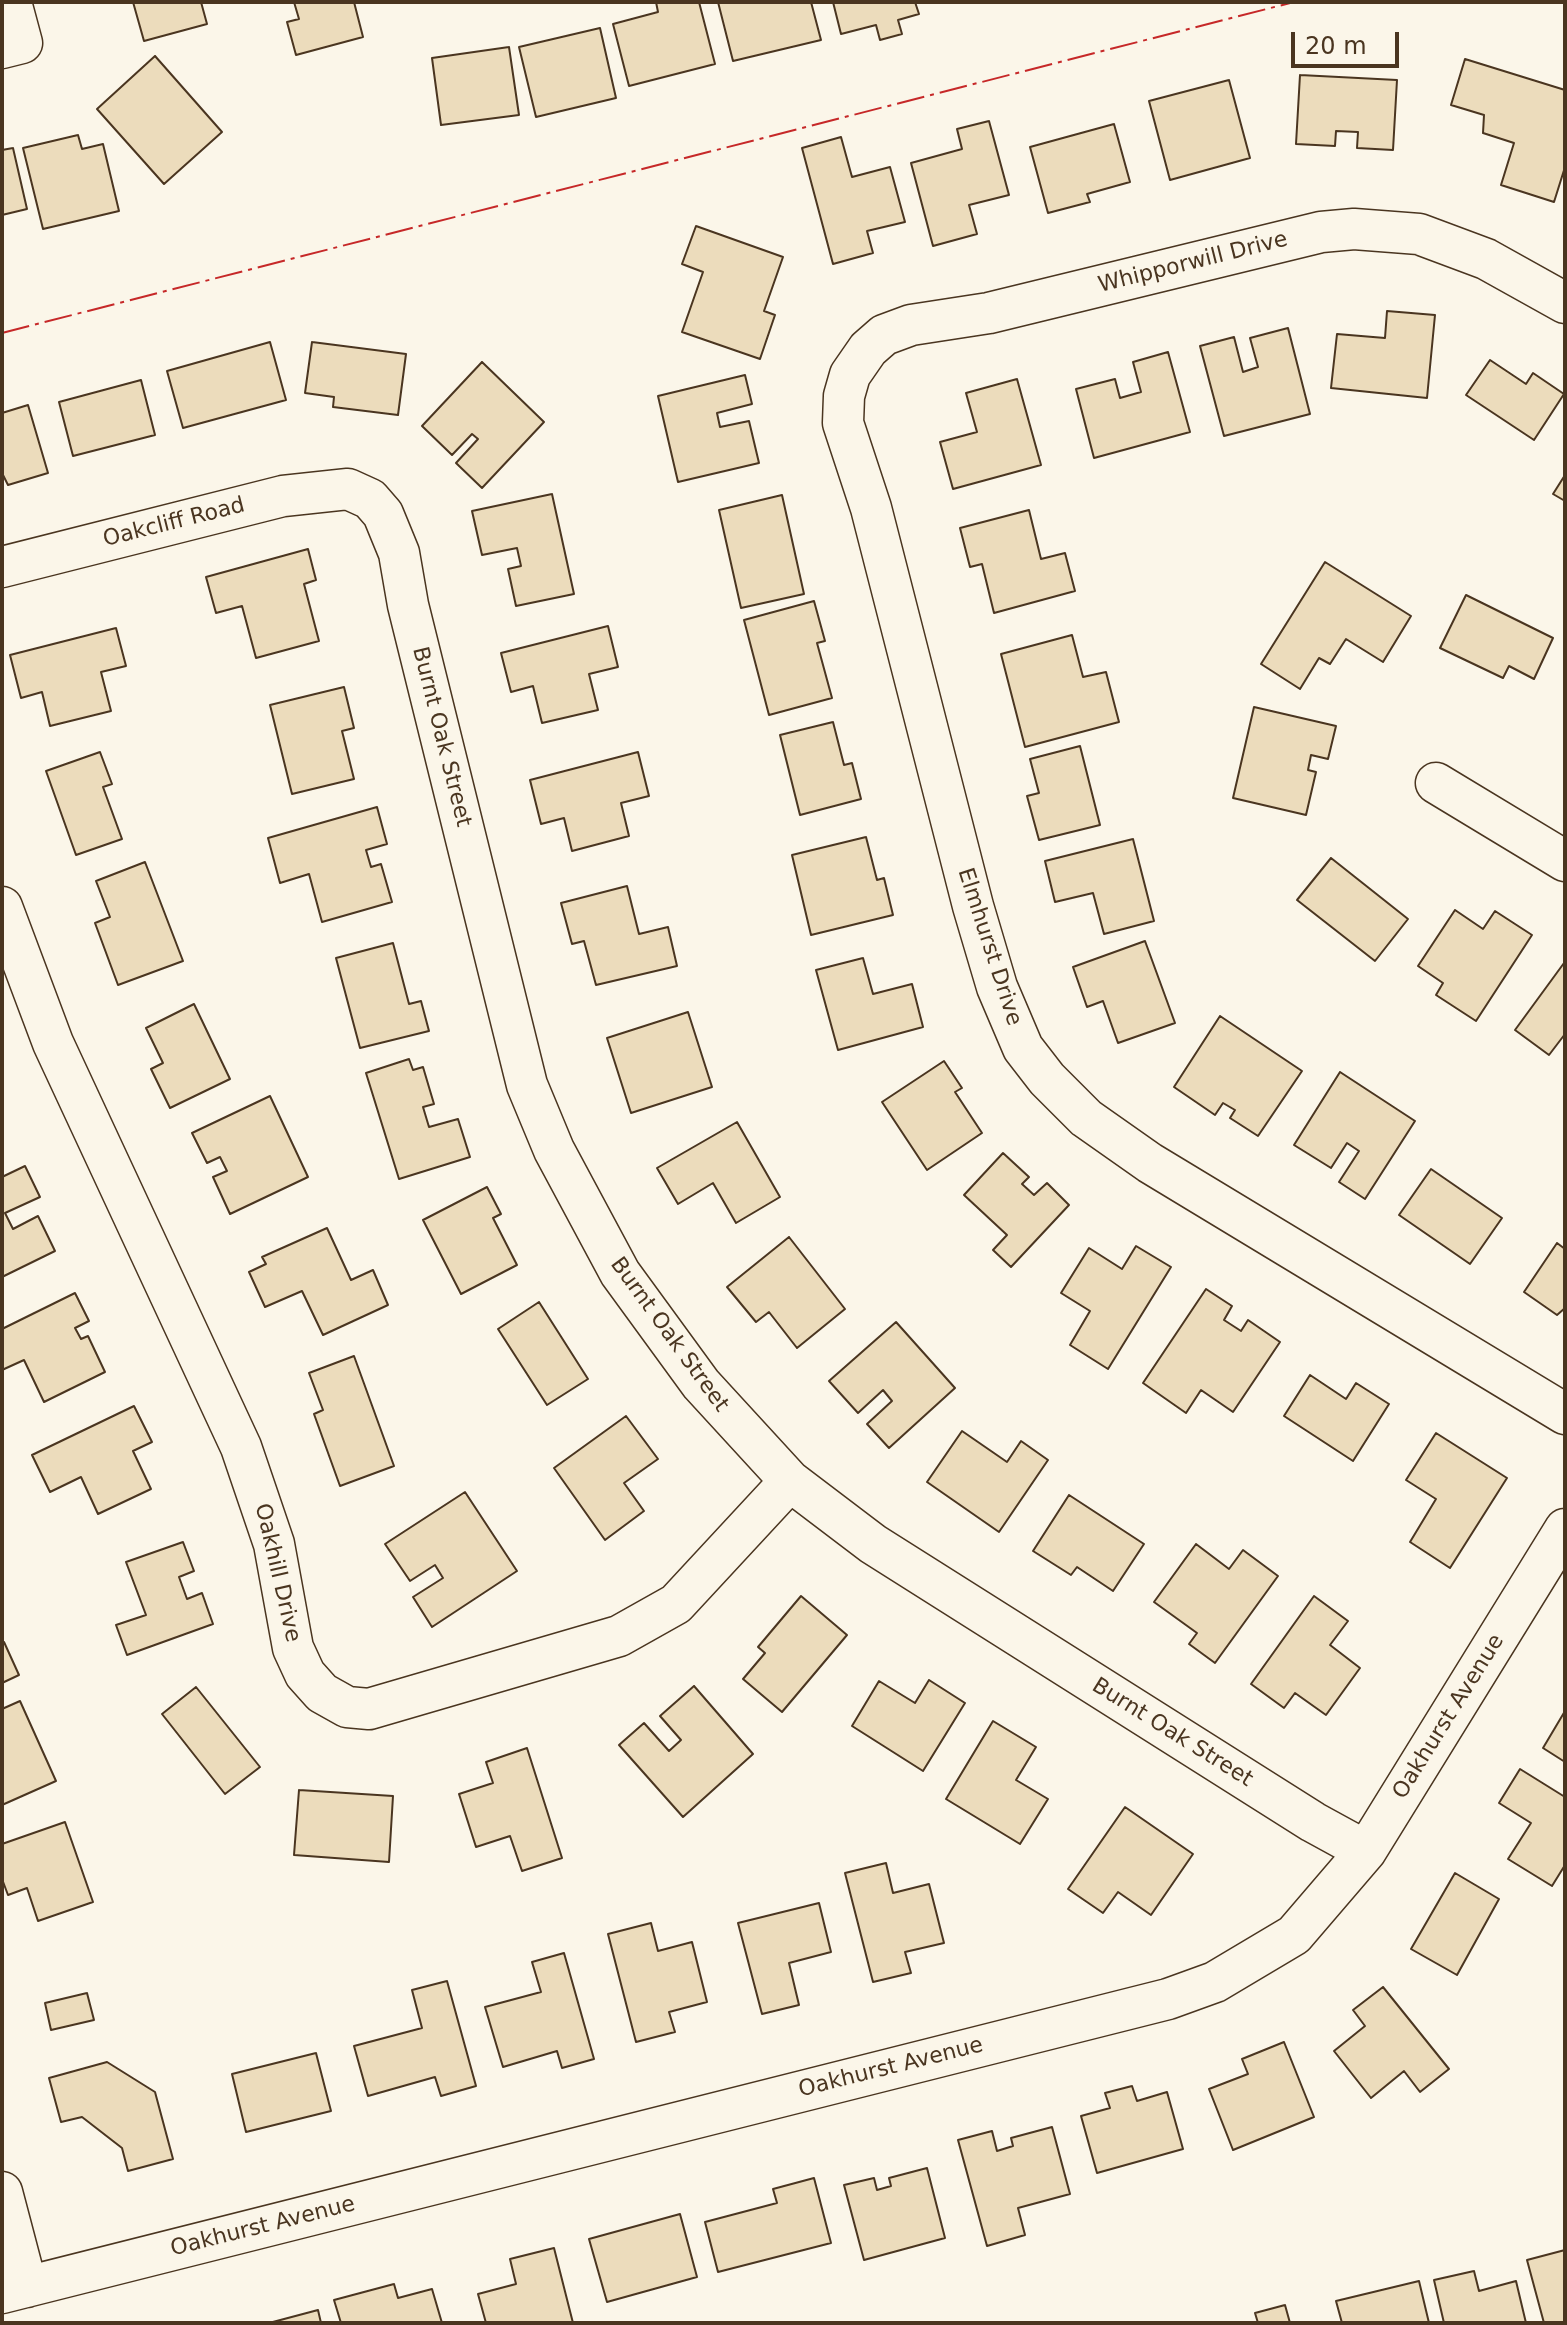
<!DOCTYPE html>
<style>
body{margin:0}
#map{position:relative;width:1567px;height:2325px;overflow:hidden;background:#fbf6e9;font-family:"DejaVu Sans",sans-serif}
canvas{display:block}
.frame{position:absolute;inset:0;border:4px solid #4a3520;pointer-events:none}
.scale{position:absolute;left:1291px;top:32px;width:108px;height:36px;box-sizing:border-box;border:4px solid #4a3520;border-top:0;padding-left:10px;font-size:24px;line-height:28px;white-space:nowrap;color:#4a3520;-webkit-text-stroke:6px #fbf6e9;paint-order:stroke}
</style>
<div id="map">
<canvas width="1567" height="2325"></canvas>
<div class="frame"></div>
<div class="scale">20 m</div>
</div>
<script>
const context = document.querySelector('canvas').getContext('2d');
context.lineJoin = 'round';
function fill(path, color) {
  context.fillStyle = color;
  context.fill(path, 'evenodd');
}
function toPath(rows) {
  const path = new Path2D();
  for (const r of rows) {
    path.moveTo(r[0], r[1]);
    for (let i = 2; i < r.length; i += 2) path.lineTo(r[i], r[i + 1]);
  }
  return path;
}
function strokePath(path, color, width, dash) {
  context.strokeStyle = color;
  context.lineWidth = width;
  context.lineCap = dash ? 'butt' : 'round';
  context.setLineDash(dash || []);
  context.stroke(path);
}
function label(font, color, halo, rows, align = 'center') {
  context.font = font + ' "DejaVu Sans",sans-serif';
  context.lineWidth = 6;
  context.setLineDash([]);
  context.textBaseline = 'middle';
  context.strokeStyle = halo;
  context.fillStyle = color;
  for (const [text, x, y, turn = 0] of rows) {
    context.save();
    context.translate(x, y);
    context.rotate((+turn || 0) * Math.PI / 180);
    context.textAlign = isNaN(turn) ? turn : align;
    if (halo) context.strokeText(text, 0, 0);
    context.fillText(text, 0, 0);
    context.restore();
  }
}
const building = toPath([
 [133,2,201,2,207,24,144,41,133,2],
 [294,2,354,2,363,37,296,55,287,22,299,19,294,2],
 [656,2,699,2,715,64,629,86,613,24,658,12,656,2],
 [718,2,811,2,821,40,733,61,718,2],
 [833,2,915,2,919,14,898,20,902,34,880,40,876,25,841,34,833,2],
 [600,28,616,98,536,117,519,47,600,28],
 [509,47,519,115,441,125,432,58,509,47],
 [155,56,222,132,164,184,97,109,155,56],
 [1465,59,1565,90,1565,167,1554,202,1501,185,1514,143,1483,133,1484,115,1451,105,1465,59],
 [1300,75,1397,80,1393,150,1357,148,1358,132,1336,131,1335,146,1296,144,1300,75],
 [1229,80,1250,158,1170,180,1149,101,1229,80],
 [989,121,1009,195,969,205,977,234,933,246,911,163,962,149,957,129,989,121],
 [1114,124,1130,182,1087,194,1090,202,1048,213,1030,147,1114,124],
 [78,135,82,149,103,144,119,211,43,229,23,148,78,135],
 [841,137,852,177,890,167,905,222,867,231,873,253,833,264,802,148,841,137],
 [13,148,27,209,2,215,2,150,13,148],
 [696,226,783,257,764,311,775,315,760,359,682,332,703,272,682,264,696,226],
 [1387,311,1435,315,1427,398,1331,388,1337,334,1385,338,1387,311],
 [1288,328,1310,414,1224,436,1200,346,1234,337,1243,372,1258,367,1250,338,1288,328],
 [270,342,286,400,183,428,167,371,270,342],
 [312,342,406,354,398,415,333,407,334,397,305,393,312,342],
 [1168,352,1190,432,1094,458,1076,389,1115,379,1120,398,1141,392,1133,362,1168,352],
 [1490,360,1526,384,1533,373,1564,394,1534,440,1466,395,1490,360],
 [482,362,544,422,482,488,456,463,478,439,472,434,452,455,422,426,482,362],
 [745,375,752,404,717,413,720,427,749,421,759,463,678,482,658,396,745,375],
 [1017,379,1041,465,953,489,940,442,977,432,966,393,1017,379],
 [141,380,155,435,73,456,59,402,141,380],
 [28,405,48,473,8,485,2,473,2,413,28,405],
 [1565,475,1565,501,1553,494,1565,475],
 [552,494,574,594,516,606,508,569,521,566,517,548,482,555,472,511,552,494],
 [782,495,804,594,741,608,719,510,782,495],
 [1029,510,1041,559,1065,553,1075,591,994,613,982,564,970,567,960,528,1029,510],
 [308,549,316,580,304,584,319,641,256,658,242,606,216,613,206,577,308,549],
 [1325,562,1411,616,1383,662,1346,639,1330,664,1319,658,1300,689,1261,664,1325,562],
 [1466,595,1553,638,1534,679,1509,666,1503,678,1440,648,1466,595],
 [814,601,825,641,817,643,832,698,769,715,744,620,814,601],
 [608,626,618,667,589,674,598,710,542,723,533,686,511,692,501,653,608,626],
 [116,628,126,666,101,672,111,711,50,726,42,692,21,698,10,655,116,628],
 [1072,635,1083,677,1106,672,1119,722,1025,747,1001,654,1072,635],
 [344,687,354,728,342,731,354,779,292,794,270,705,344,687],
 [1254,707,1336,726,1328,759,1311,755,1308,770,1316,772,1306,815,1233,798,1254,707],
 [833,722,844,765,852,763,861,799,800,815,780,735,833,722],
 [1080,746,1100,825,1039,840,1027,796,1039,793,1030,759,1080,746],
 [100,752,112,784,103,787,122,839,76,855,46,771,100,752],
 [638,752,649,796,621,803,629,836,572,851,564,818,541,824,530,780,638,752],
 [377,807,387,844,366,850,371,867,381,864,392,902,322,922,309,874,280,883,268,838,377,807],
 [866,837,877,880,884,878,893,915,811,935,792,855,866,837],
 [1133,839,1154,921,1104,934,1093,893,1055,902,1045,861,1133,839],
 [1331,858,1408,919,1375,961,1297,900,1331,858],
 [145,862,183,961,118,985,95,923,110,917,96,881,145,862],
 [627,886,639,934,668,927,677,966,596,985,584,941,572,944,561,903,627,886],
 [1455,910,1483,929,1495,911,1532,935,1476,1021,1436,995,1443,983,1418,966,1455,910],
 [1145,941,1175,1023,1118,1043,1103,1001,1087,1007,1073,967,1145,941],
 [393,943,409,1004,421,1001,429,1031,360,1048,336,958,393,943],
 [863,958,873,994,912,984,923,1027,838,1050,816,970,863,958],
 [1564,963,1565,1034,1549,1055,1515,1030,1564,963],
 [194,1004,230,1079,170,1108,151,1069,163,1063,146,1028,194,1004],
 [688,1012,712,1087,631,1113,607,1038,688,1012],
 [1220,1016,1302,1071,1258,1136,1230,1118,1235,1110,1223,1103,1215,1115,1174,1087,1220,1016],
 [409,1059,413,1070,423,1067,434,1104,423,1107,429,1127,458,1119,470,1157,399,1179,366,1073,409,1059],
 [944,1061,962,1088,955,1092,982,1133,927,1170,882,1102,944,1061],
 [1340,1072,1415,1121,1365,1199,1339,1182,1359,1151,1347,1143,1331,1168,1294,1145,1340,1072],
 [270,1096,308,1177,230,1214,213,1177,227,1171,220,1157,207,1163,192,1133,270,1096],
 [737,1122,780,1197,736,1223,713,1183,678,1204,657,1168,737,1122],
 [1003,1153,1029,1177,1022,1184,1034,1195,1047,1183,1069,1205,1011,1267,993,1250,1007,1235,964,1195,1003,1153],
 [25,1166,40,1197,5,1213,13,1229,38,1216,55,1251,2,1277,2,1177,25,1166],
 [1431,1169,1502,1218,1470,1264,1399,1215,1431,1169],
 [487,1187,501,1214,493,1218,517,1265,461,1294,423,1220,487,1187],
 [327,1228,351,1280,373,1270,388,1305,323,1335,302,1291,265,1307,249,1272,266,1264,262,1257,327,1228],
 [789,1237,845,1309,797,1348,769,1312,756,1322,727,1287,789,1237],
 [1557,1243,1565,1249,1565,1308,1557,1315,1524,1292,1557,1243],
 [1136,1246,1171,1267,1108,1369,1070,1345,1090,1311,1061,1293,1089,1248,1122,1269,1136,1246],
 [1206,1289,1232,1306,1224,1320,1241,1331,1248,1320,1280,1342,1233,1412,1201,1390,1186,1413,1143,1383,1206,1289],
 [75,1293,89,1321,75,1328,81,1339,88,1336,105,1372,44,1402,24,1360,2,1370,2,1329,75,1293],
 [539,1302,588,1379,547,1405,498,1329,539,1302],
 [896,1322,955,1388,889,1448,867,1424,892,1401,883,1390,858,1413,829,1381,896,1322],
 [354,1356,394,1466,340,1486,314,1414,323,1410,309,1373,354,1356],
 [1310,1375,1346,1399,1356,1383,1389,1404,1353,1461,1284,1416,1310,1375],
 [134,1406,152,1442,133,1451,151,1489,98,1514,81,1477,50,1492,32,1455,134,1406],
 [626,1416,658,1459,624,1483,644,1511,605,1540,554,1468,626,1416],
 [962,1431,1007,1462,1021,1441,1048,1460,999,1532,927,1482,962,1431],
 [1436,1433,1507,1478,1450,1568,1410,1542,1436,1499,1406,1480,1436,1433],
 [465,1492,517,1571,432,1627,413,1597,443,1578,435,1565,410,1581,385,1544,465,1492],
 [1069,1495,1144,1544,1113,1591,1077,1567,1071,1575,1033,1551,1069,1495],
 [183,1542,194,1571,179,1577,187,1599,202,1593,213,1624,127,1655,116,1625,146,1615,126,1562,183,1542],
 [1196,1544,1229,1569,1243,1550,1278,1576,1215,1663,1189,1644,1197,1633,1154,1602,1196,1544],
 [801,1596,847,1635,782,1712,743,1679,765,1653,758,1647,801,1596],
 [1314,1596,1348,1621,1330,1645,1360,1668,1326,1715,1295,1693,1284,1708,1251,1684,1314,1596],
 [4,1642,19,1675,2,1683,2,1643,4,1642],
 [929,1680,965,1703,923,1771,852,1726,879,1681,915,1703,929,1680],
 [694,1686,753,1754,683,1817,619,1745,644,1723,669,1751,681,1740,660,1716,694,1686],
 [196,1687,260,1767,225,1794,162,1714,196,1687],
 [20,1701,56,1781,2,1805,2,1709,20,1701],
 [1565,1711,1565,1762,1543,1748,1565,1711],
 [993,1721,1036,1747,1016,1780,1048,1799,1020,1844,946,1799,993,1721],
 [527,1748,562,1858,522,1871,510,1836,476,1847,459,1794,493,1783,486,1762,527,1748],
 [1520,1769,1565,1797,1565,1865,1552,1886,1508,1859,1531,1823,1499,1803,1520,1769],
 [299,1790,393,1796,389,1862,294,1855,299,1790],
 [1125,1807,1193,1854,1151,1915,1118,1892,1103,1913,1068,1889,1125,1807],
 [65,1822,93,1902,38,1921,27,1888,8,1895,2,1879,2,1844,65,1822],
 [886,1863,893,1893,929,1884,944,1943,905,1952,911,1973,873,1982,845,1873,886,1863],
 [1455,1873,1499,1899,1457,1975,1411,1949,1455,1873],
 [819,1903,831,1952,789,1963,799,2005,762,2014,738,1923,819,1903],
 [651,1923,658,1951,692,1942,707,2002,669,2012,675,2032,636,2042,608,1934,651,1923],
 [564,1953,594,2059,562,2068,557,2051,503,2067,485,2007,541,1992,532,1962,564,1953],
 [447,1981,476,2086,441,2096,435,2077,368,2096,354,2046,422,2028,412,1990,447,1981],
 [1383,1987,1449,2069,1420,2092,1404,2071,1371,2098,1334,2051,1365,2026,1353,2010,1383,1987],
 [87,1993,94,2020,51,2030,45,2003,87,1993],
 [1284,2042,1314,2117,1233,2150,1209,2089,1248,2074,1242,2059,1284,2042],
 [316,2053,331,2111,246,2132,232,2074,316,2053],
 [107,2062,155,2092,173,2159,128,2171,122,2148,82,2117,61,2122,49,2078,107,2062],
 [1132,2086,1137,2101,1167,2092,1183,2149,1097,2173,1081,2116,1110,2108,1105,2093,1132,2086],
 [1052,2127,1070,2194,1018,2208,1025,2235,987,2246,958,2140,992,2131,997,2151,1013,2146,1011,2138,1052,2127],
 [927,2168,945,2238,864,2260,844,2185,874,2178,877,2190,891,2186,889,2178,927,2168],
 [814,2178,831,2243,718,2272,705,2222,777,2203,773,2189,814,2178],
 [680,2214,697,2277,607,2302,589,2239,680,2214],
 [554,2248,573,2323,486,2323,478,2294,516,2284,510,2259,554,2248],
 [1565,2250,1565,2323,1544,2323,1527,2260,1565,2250],
 [1474,2271,1479,2291,1516,2281,1526,2323,1444,2323,1434,2280,1474,2271],
 [1419,2281,1429,2323,1342,2323,1336,2301,1419,2281],
 [394,2284,398,2298,432,2289,442,2323,341,2323,334,2300,394,2284],
 [1285,2305,1290,2323,1258,2323,1255,2313,1285,2305],
 [318,2310,321,2323,269,2323,318,2310]
]);
fill(building, '#ecdcbc');
strokePath(building, '#4a3520', 2);
const minor = toPath([
 [2,48,22,43,11,2],
 [1565,303,1486,259,1419,234,1354,229,1321,232,989,313,911,325,884,335,868,349,850,375,844,396,843,423,871,508,973,906,997,987,1023,1048,1047,1079,1086,1118,1150,1163,1565,1414],
 [2,567,283,496,348,489,370,499,383,514,399,553,408,605,527,1085,554,1150,620,1273,701,1384,790,1481,873,1544,1313,1822,1366,1851],
 [1436,783,1565,861],
 [2,907,53,1043,241,1447,274,1544,293,1648,305,1674,322,1693,347,1707,369,1709,619,1636,676,1604,790,1481],
 [2,2192,27,2287],
 [2,2293,1168,1999,1215,1982,1294,1935,1366,1851,1565,1529]
]);
strokePath(minor, '#4a3520', 43);
strokePath(minor, '#fbf6e9', 40);
strokePath(toPath([
 [2,333,1294,2]
]), '#c62828', 2, [28, 6, 4, 6]);
label('22px', '#4a3520', '#fbf6e9', [
 ["Whipporwill Drive",1193,263,-14],
 ["Oakcliff Road",174,523,-14],
 ["Burnt Oak Street",441,737,76],
 ["Elmhurst Drive",989,947,72],
 ["Burnt Oak Street",669,1335,54],
 ["Oakhill Drive",277,1573,77],
 ["Oakhurst Avenue",1449,1717,-58],
 ["Burnt Oak Street",1172,1733,32],
 ["Oakhurst Avenue",891,2068,-14],
 ["Oakhurst Avenue",263,2227,-14]
]);
</script>
